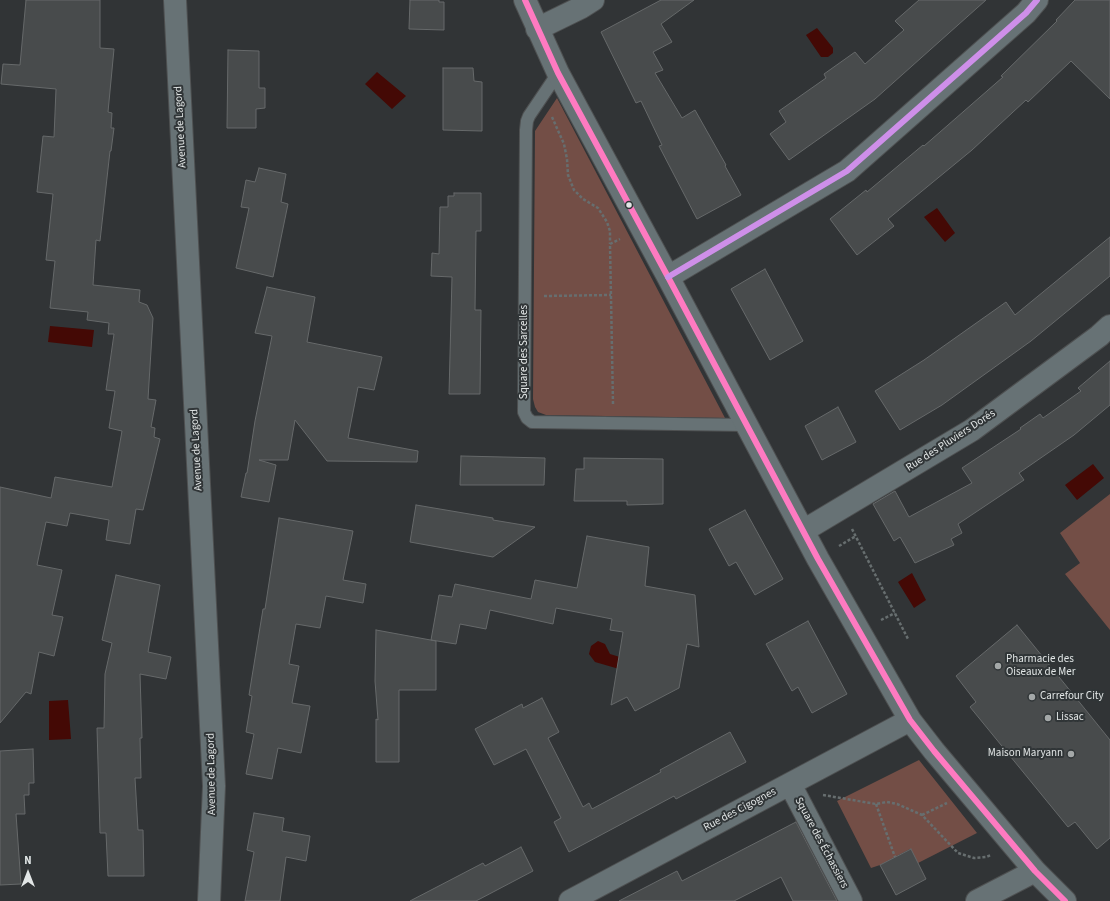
<!DOCTYPE html>
<meta charset="utf-8">
<style>
body{margin:0}
#map{position:relative;width:1110px;height:901px;overflow:hidden;background:#313436;font-family:"Source Sans 3",sans-serif}
canvas{display:block}
.north{position:absolute;left:8px;top:853px;width:40px;height:40px;-webkit-text-stroke:3px #303537;paint-order:stroke;rotate:0deg;font-size:11px;font-weight:700;line-height:16px;text-align:center;color:#e2e6e6}
.north::after{content:'';display:block;margin:auto;width:14px;height:18px;background:#e2e6e6;clip-path:polygon(50% 0,100% 100%,50% 72%,0 100%)}
</style>
<div id="map">
<canvas width="1110" height="901"></canvas>
<div class="north">N</div>
</div>
<script>
const context = document.querySelector('canvas').getContext('2d');
context.lineJoin = 'round';
function fill(path, color) {
  context.fillStyle = color;
  context.fill(path, 'evenodd');
}
function toPath(rows) {
  const path = new Path2D();
  for (const r of rows) {
    path.moveTo(r[0], r[1]);
    for (let i = 2; i < r.length; i += 2) path.lineTo(r[i], r[i + 1]);
  }
  return path;
}
function strokePath(path, color, width, dash) {
  context.strokeStyle = color;
  context.lineWidth = width;
  context.lineCap = dash ? 'butt' : 'round';
  context.setLineDash(dash || []);
  context.stroke(path);
}
function label(font, color, halo, rows, align = 'center') {
  context.font = font + ' "Source Sans 3",sans-serif';
  context.lineWidth = 4;
  context.setLineDash([]);
  context.textBaseline = 'middle';
  context.strokeStyle = halo;
  context.fillStyle = color;
  for (const [text, x, y, turn = 0] of rows) {
    context.save();
    context.translate(x, y);
    context.rotate((+turn || 0) * Math.PI / 180);
    context.textAlign = isNaN(turn) ? turn : align;
    if (halo) context.strokeText(text, 0, 0);
    context.fillText(text, 0, 0);
    context.restore();
  }
}
fill(toPath([
 [557,98,725,418,546,415,538,412,535,407,533,399,535,131],
 [1110,494,1110,630,1065,574,1080,563,1060,533],
 [919,760,977,833,918,863,910,849,880,865,871,868,837,801]
]), '#734e46');
fill(toPath([
 [817,28,833,48,833,53,828,57,821,57,806,35],
 [377,72,406,96,392,109,365,84],
 [937,208,955,233,945,242,924,217],
 [50,326,94,330,92,347,48,342],
 [1093,464,1104,478,1077,500,1065,485],
 [912,573,926,600,914,608,898,582],
 [598,641,605,644,610,654,623,658,633,673,595,662,589,654,591,646],
 [68,700,71,739,49,740,49,701]
]), '#440905');
const building = toPath([
 [26,0,100,0,100,48,114,49,108,112,112,113,111,128,114,128,111,151,110,151,100,241,96,240,93,285,140,290,139,302,147,305,153,318,148,399,156,400,151,427,155,428,154,437,160,439,143,510,136,509,130,544,106,540,109,520,70,513,67,526,46,522,37,565,62,570,52,615,63,617,54,656,39,652,31,694,26,692,0,723,0,487,51,498,55,477,112,487,122,431,109,428,115,391,106,390,114,334,108,334,109,323,87,320,88,312,50,308,55,261,46,260,53,194,37,192,43,136,54,137,56,89,1,84,3,64,20,65,26,0],
 [410,0,439,0,439,2,444,2,444,30,409,29,410,0],
 [661,0,694,0,661,24,672,42,653,52,663,70,655,73,682,118,695,110,726,165,725,166,741,195,697,219,659,146,662,145,641,101,636,103,601,32,661,0],
 [919,0,986,0,875,99,789,160,770,134,786,122,779,111,826,78,824,74,855,52,865,64,904,30,895,21,919,0],
 [1075,0,1110,0,1110,99,1071,61,1028,102,1026,100,972,150,888,219,894,226,857,255,830,219,866,190,867,192,923,145,924,146,1003,77,1001,76,1057,21,1056,20,1075,0],
 [228,50,259,51,259,88,265,88,265,108,256,109,256,128,227,128,228,50],
 [443,68,473,68,474,81,482,82,482,131,443,130,443,68],
 [259,168,286,174,281,202,288,204,273,277,236,268,249,208,241,207,246,180,255,182,259,168],
 [454,193,481,193,481,231,476,231,475,310,481,310,480,394,449,394,452,277,431,276,432,253,439,254,440,207,448,207,448,196,454,196,454,193],
 [1110,237,1110,276,1031,341,942,405,900,430,875,391,924,360,1006,302,1015,315,1110,237],
 [765,269,803,341,770,360,731,289,765,269],
 [267,287,315,297,307,342,382,357,374,390,358,387,348,438,418,451,417,462,327,461,295,420,288,460,259,460,276,465,269,502,241,497,246,473,247,473,255,421,272,336,255,333,267,287],
 [1110,361,1110,405,1074,435,1019,473,1024,480,958,524,962,533,951,539,954,545,915,563,900,537,894,541,873,504,895,491,909,517,972,483,962,468,1021,429,1020,428,1040,414,1043,418,1081,391,1078,388,1110,361],
 [838,407,856,442,822,460,805,426,838,407],
 [461,456,545,458,544,485,460,485,461,456],
 [584,458,663,459,663,504,627,505,627,501,574,501,576,469,584,469,584,458],
 [416,505,493,518,493,520,535,527,493,557,410,542,416,505],
 [745,510,783,579,755,595,736,562,729,566,709,529,745,510],
 [279,518,353,531,343,580,366,584,363,603,326,596,320,628,296,624,289,664,299,666,292,703,310,706,301,753,278,748,272,779,246,774,254,734,246,732,252,696,249,695,263,609,265,609,279,518],
 [587,536,649,547,645,586,695,595,699,647,687,644,679,688,635,711,627,697,611,705,623,632,610,630,612,619,556,608,553,624,490,610,486,629,460,624,456,644,431,640,439,595,452,597,455,584,531,599,535,580,577,588,587,536],
 [116,575,160,585,148,652,171,657,166,679,140,674,142,738,140,738,141,778,135,778,138,830,143,830,144,876,108,876,106,833,100,833,97,728,104,728,105,674,112,643,102,640,116,575],
 [808,621,847,694,812,713,798,687,792,691,766,644,808,621],
 [1017,625,1110,740,1110,838,1097,849,1075,822,1068,827,970,707,976,702,956,676,1017,625],
 [376,630,436,641,436,690,399,690,399,762,376,762,376,719,378,720,375,681,376,630],
 [542,698,559,732,548,738,583,807,589,803,592,809,661,772,660,770,730,732,746,762,676,799,674,796,569,852,554,822,561,818,526,749,494,765,475,729,522,704,523,708,542,698],
 [33,749,34,783,29,783,29,795,24,795,25,814,16,814,21,884,0,885,0,751,33,749],
 [254,813,284,818,282,831,310,836,306,861,286,857,280,901,245,901,254,852,247,850,254,813],
 [796,822,837,901,793,901,781,877,734,901,619,901,677,871,682,881,796,822],
 [521,847,533,871,476,901,410,901,483,863,485,866,521,847],
 [911,849,926,879,896,895,880,865,911,849]
]);
fill(building, '#484b4c');
strokePath(building, '#66696a', 1);
const service = toPath([
 [558,73,529,116,527,121,526,130,524,412,527,418,532,422,746,425]
]);
const minor = toPath([
 [525,0,558,73,668,277,818,559,910,720,934,751,1035,871,1065,901],
 [537,29,582,7,593,0],
 [668,277,847,171,1026,13,1037,0],
 [803,531,972,430,1099,336,1110,326],
 [790,784,851,901],
 [570,901,910,720],
 [977,901,1035,871]
]);
const tertiary = toPath([
 [175,0,214,786,209,901]
]);
strokePath(service, '#4e5051', 14);
strokePath(minor, '#4e5051', 24);
strokePath(tertiary, '#4e5051', 24);
strokePath(toPath([
 [552,117,564,144,567,159,568,175,574,190,583,199,598,208,607,222,610,231,610,244],
 [544,296,611,295],
 [613,404,610,244,620,239],
 [852,529,908,639],
 [839,546,856,536],
 [881,620,895,613],
 [823,795,876,804,887,802,897,804,922,815,958,853,974,858,986,857,991,855],
 [876,804,895,857],
 [922,815,947,803]
]), '#676e6f', 2.5, [3, 2]);
strokePath(service, '#677275', 12);
strokePath(minor, '#677275', 22);
strokePath(tertiary, '#677275', 22);
strokePath(toPath([
 [525,0,558,73,668,277,818,559,910,720,934,751,1035,871,1065,901]
]), '#fe7ac1', 6);
strokePath(toPath([
 [668,277,847,171,1026,13,1037,0]
]), '#ce8fe9', 6);
for (const [x, y, r, color] of [
 [629,205,3.5,"#e2e6e6"],
 [998,666,4,"#a4a8a8"],
 [1032,697,4,"#a4a8a8"],
 [1048,718,4,"#a4a8a8"],
 [1071,754,4,"#a4a8a8"]
]) {
  const dot = new Path2D();
  dot.arc(x, y, r, 0, 2 * Math.PI);
  context.fillStyle = color;
  context.fill(dot);
  strokePath(dot, '#303537', 1.5);
}
label('11px', '#e2e6e6', '#303537', [
 ["Avenue de Lagord",181,127,-93],
 ["Square des Sarcelles",525,352,-90],
 ["Rue des Pluviers Dorés",951,441,-33],
 ["Avenue de Lagord",197,450,-93],
 ["Avenue de Lagord",212,774,-91],
 ["Rue des Cigognes",740,810,-28],
 ["Square des Échassiers",821,843,62]
]);
label('11px', '#e2e6e6', '#303537', [
 ["Pharmacie des",1006,660],
 ["Oiseaux de Mer",1006,673],
 ["Carrefour City",1040,697],
 ["Lissac",1056,718],
 ["Maison Maryann",1063,754,"right"]
], 'left');
</script>
